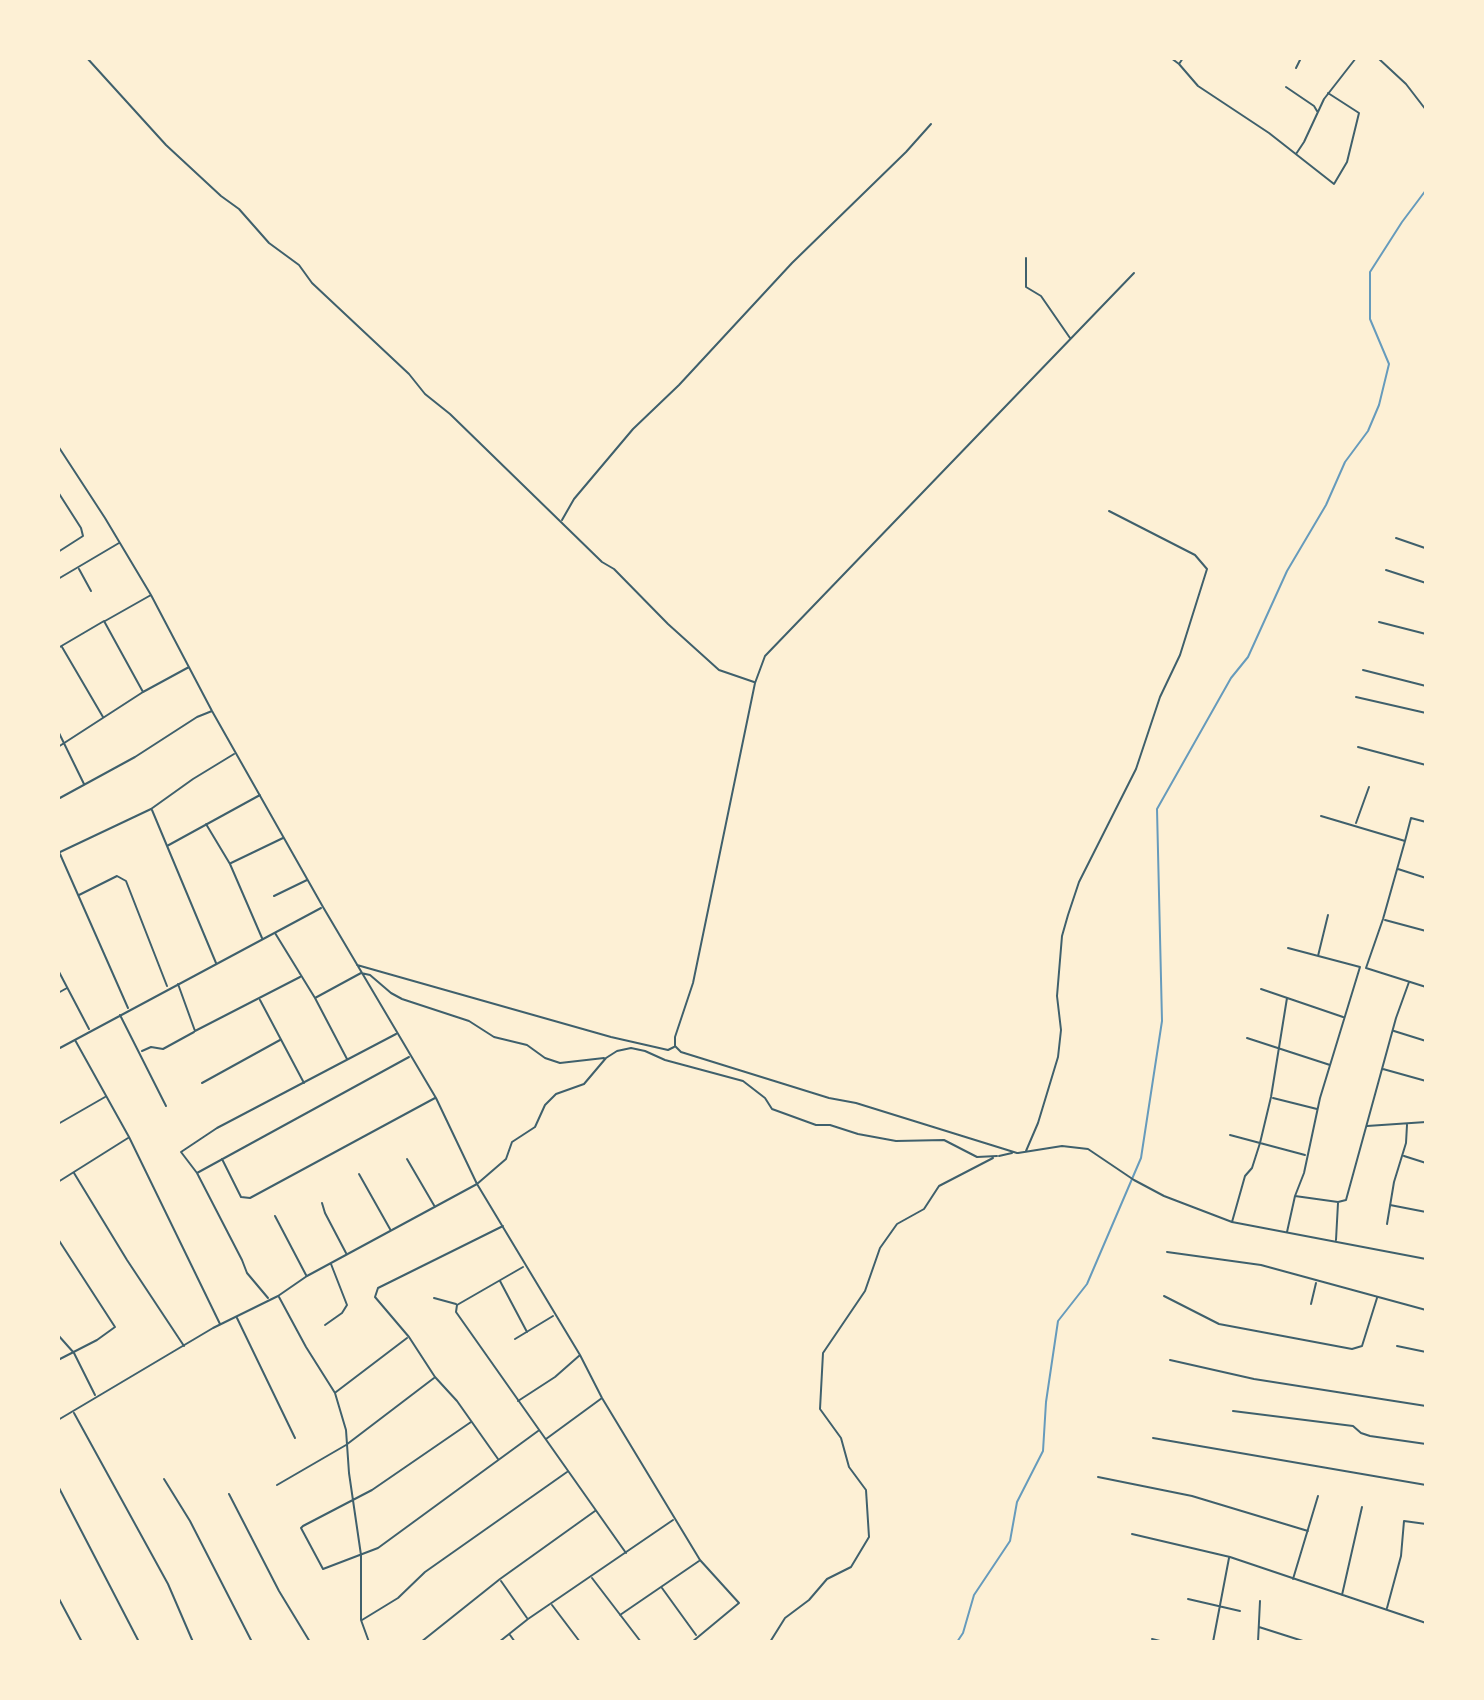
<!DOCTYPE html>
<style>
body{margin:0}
#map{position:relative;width:1484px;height:1700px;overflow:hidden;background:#fdf0d5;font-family:Manrope,sans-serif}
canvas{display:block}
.frame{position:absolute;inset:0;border:60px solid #fdf0d5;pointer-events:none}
</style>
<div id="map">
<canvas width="1484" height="1700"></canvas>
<div class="frame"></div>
</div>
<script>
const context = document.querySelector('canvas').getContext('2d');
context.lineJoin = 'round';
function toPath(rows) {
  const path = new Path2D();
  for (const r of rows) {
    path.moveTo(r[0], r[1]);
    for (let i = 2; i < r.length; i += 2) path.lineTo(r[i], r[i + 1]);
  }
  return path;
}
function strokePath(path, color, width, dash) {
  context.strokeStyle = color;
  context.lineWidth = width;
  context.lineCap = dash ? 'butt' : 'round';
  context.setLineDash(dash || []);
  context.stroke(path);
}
strokePath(toPath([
 [957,1642,963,1633,974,1595,1010,1541,1017,1502,1043,1451,1046,1402,1058,1321,1087,1284,1141,1158,1162,1021,1157,809,1231,678,1248,657,1287,571,1326,505,1345,462,1368,431,1379,405,1389,364,1370,319,1370,272,1402,222,1426,190]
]), '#669bbc', 2);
strokePath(toPath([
 [87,58,166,145,221,196,239,209,269,243,299,265,312,283,409,374,425,394,450,414,602,562,614,569,668,624,719,670,754,682],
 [1171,58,1179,64,1183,58],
 [1378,58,1406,84,1426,110],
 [1179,64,1198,86,1269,133,1334,184,1347,162,1359,113,1328,93],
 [1296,68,1301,58],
 [1286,87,1314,106,1317,111],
 [1296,154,1304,142,1324,99,1356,58],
 [1026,258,1026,287,1041,296,1070,338],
 [58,446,105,518,151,595,212,711,323,907,436,1098,477,1184,580,1355,602,1398,700,1560,739,1603,692,1642],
 [58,492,81,528,83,536,58,552],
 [562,520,574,499,633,429,679,385,792,263,906,152,931,124],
 [1396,538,1425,548],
 [79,569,91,591],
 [1386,570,1426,583],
 [58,579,119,543],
 [105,621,151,595],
 [1379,622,1426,634],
 [62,647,103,717],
 [58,648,104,621,143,692],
 [1363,670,1426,686],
 [1356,697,1426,713],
 [58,731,84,784],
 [58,747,143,692,189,667],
 [1358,747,1426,765],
 [58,799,135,757,197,717,212,711],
 [152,810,216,963],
 [1321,816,1405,841,1383,919,1366,968],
 [1356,823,1369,787],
 [206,824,230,864,262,938],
 [1405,841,1411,818,1426,822],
 [167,846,260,795],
 [58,853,151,809,193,779,234,754],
 [60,854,128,1008],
 [231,863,283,838],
 [1398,869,1426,878],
 [79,895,117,876,126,881,167,986],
 [274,896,307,880],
 [1385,920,1426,931],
 [275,933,315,998,361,973,370,975,391,993,402,999,469,1021,494,1037,527,1045,545,1058,560,1063,604,1058],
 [1288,948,1360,967],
 [1318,956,1328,915],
 [357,965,611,1037,668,1050,674,1047],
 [1366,968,1426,987],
 [58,970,89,1029],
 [178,984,195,1031,300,977],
 [1261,989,1343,1017],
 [58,993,67,988],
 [315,998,347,1059],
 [260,1000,304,1083],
 [120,1015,166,1106],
 [1394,1031,1426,1041],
 [1247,1038,1330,1065],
 [75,1040,129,1137,220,1324],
 [58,1049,321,908],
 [142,1051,151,1047,163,1049,194,1032],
 [1383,1069,1426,1081],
 [202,1083,280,1040],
 [1273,1098,1317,1109],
 [58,1124,105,1097],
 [1367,1126,1426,1122],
 [1230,1135,1305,1155],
 [1026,1151,1038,1123,1058,1057,1061,1030,1057,996,1062,936,1068,915,1079,882,1136,769,1160,697,1180,655,1207,569,1195,555,1109,511],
 [1017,1153,856,1103,829,1098,681,1052,675,1046,675,1037,693,983,755,683,765,656,1134,273],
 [1018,1153,1062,1146,1088,1149,1134,1180,1164,1196,1232,1222,1426,1259],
 [999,1156,1012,1153],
 [1404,1156,1426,1163],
 [222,1159,241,1197,250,1198,435,1098],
 [407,1159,435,1207],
 [74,1173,127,1260,184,1346],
 [197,1173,409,1057],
 [359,1174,390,1229],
 [58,1182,128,1138],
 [1295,1196,1338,1202,1346,1200,1396,1018,1409,982],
 [322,1203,325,1213,346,1253],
 [1390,1205,1426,1212],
 [275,1216,306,1275],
 [1232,1222,1245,1176,1252,1168,1260,1143,1271,1097,1287,998],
 [1387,1224,1394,1182,1406,1143,1407,1125],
 [1287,1232,1295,1196,1304,1173,1320,1098,1360,967],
 [58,1239,115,1327,97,1340,58,1360],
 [1336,1240,1338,1203],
 [1167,1252,1261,1265,1426,1310],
 [523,1267,457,1305,456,1312,626,1553],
 [500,1281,527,1332],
 [1164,1296,1219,1324,1352,1349,1362,1346,1377,1298],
 [279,1297,306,1347,335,1393,346,1430,349,1473,361,1555,361,1620,369,1642],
 [268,1298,247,1273,242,1260,197,1173,181,1152,217,1128,396,1034],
 [434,1298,456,1304],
 [1311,1304,1316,1283],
 [237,1318,295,1438],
 [325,1325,342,1313,347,1305,331,1264],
 [58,1335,74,1353,95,1395],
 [515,1339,553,1316],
 [1397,1346,1426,1352],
 [1170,1360,1254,1379,1426,1406],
 [336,1392,407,1338],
 [518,1401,555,1377,580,1355],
 [1233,1411,1353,1426,1361,1433,1370,1436,1426,1444],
 [74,1413,168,1584,193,1642],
 [58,1420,213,1328,278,1296,307,1276,477,1184,506,1159,512,1142,535,1127,545,1105,556,1094,584,1084,606,1058,617,1051,631,1048,645,1051,665,1060,743,1081,765,1098,772,1109,816,1125,830,1125,858,1134,896,1141,944,1140,977,1157,997,1156],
 [471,1422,372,1490,303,1526,301,1528,323,1569,378,1548,538,1431],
 [1153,1438,1426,1485],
 [546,1439,602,1398],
 [498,1459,457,1401,435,1377,409,1337,375,1297,378,1288,503,1226],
 [1098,1477,1192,1496,1308,1531],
 [164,1479,190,1521,252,1642],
 [277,1485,346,1445,434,1378],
 [58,1486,139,1642],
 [229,1494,279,1591,310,1642],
 [1132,1534,1230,1557,1426,1623],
 [592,1578,641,1642],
 [1293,1579,1318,1496],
 [501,1581,527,1618],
 [662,1588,696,1635],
 [1342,1595,1362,1507],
 [58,1597,82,1642],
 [1188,1599,1240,1611],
 [552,1605,580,1642],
 [1387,1608,1401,1556,1404,1521,1426,1524],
 [620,1615,699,1561],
 [362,1620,398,1598,425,1572,567,1472],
 [1259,1627,1306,1642],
 [510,1635,515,1642],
 [1152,1639,1164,1642],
 [421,1642,500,1579,595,1511],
 [499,1642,528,1619,673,1520],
 [770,1642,785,1618,809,1600,827,1579,851,1567,869,1537,866,1490,849,1467,841,1438,820,1409,823,1353,865,1291,880,1248,897,1224,924,1209,939,1186,993,1158],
 [1213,1642,1229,1558],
 [1258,1642,1260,1601]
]), '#3f606c', 2);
</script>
